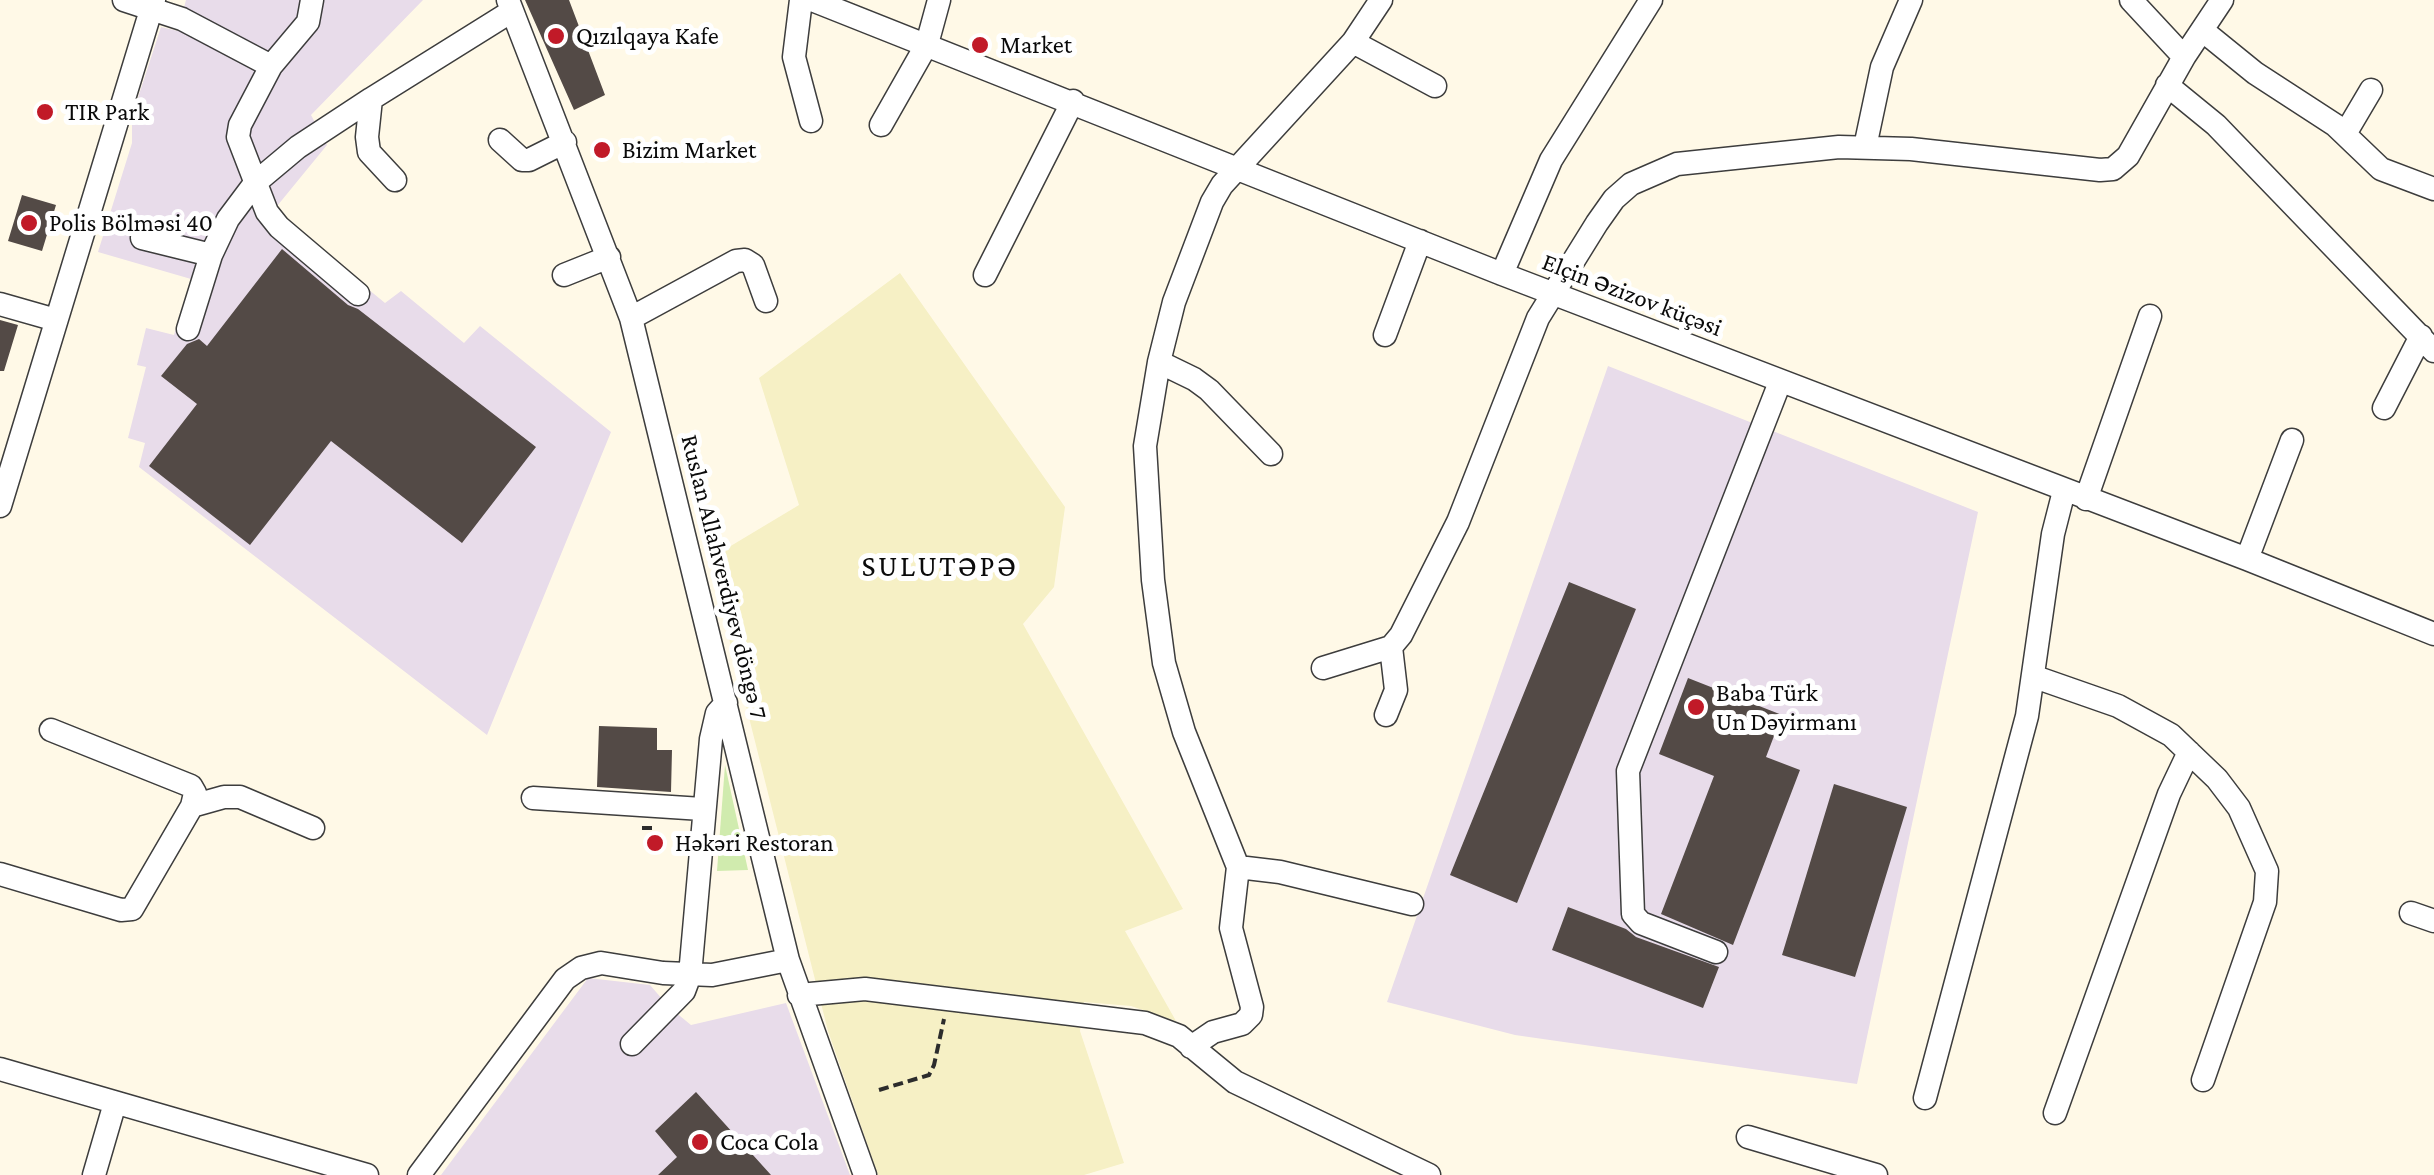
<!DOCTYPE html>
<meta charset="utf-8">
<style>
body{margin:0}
canvas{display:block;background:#fff9e7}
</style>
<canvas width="2434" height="1175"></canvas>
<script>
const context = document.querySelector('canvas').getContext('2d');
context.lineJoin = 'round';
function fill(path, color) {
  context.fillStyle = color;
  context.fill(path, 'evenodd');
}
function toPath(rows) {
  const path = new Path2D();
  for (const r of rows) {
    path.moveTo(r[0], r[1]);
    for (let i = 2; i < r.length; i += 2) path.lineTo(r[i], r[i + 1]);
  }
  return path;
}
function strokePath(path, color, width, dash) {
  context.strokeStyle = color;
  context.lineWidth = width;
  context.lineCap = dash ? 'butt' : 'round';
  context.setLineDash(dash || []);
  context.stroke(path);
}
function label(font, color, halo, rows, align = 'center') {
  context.font = font + ' "Crimson Pro",serif';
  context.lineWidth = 10;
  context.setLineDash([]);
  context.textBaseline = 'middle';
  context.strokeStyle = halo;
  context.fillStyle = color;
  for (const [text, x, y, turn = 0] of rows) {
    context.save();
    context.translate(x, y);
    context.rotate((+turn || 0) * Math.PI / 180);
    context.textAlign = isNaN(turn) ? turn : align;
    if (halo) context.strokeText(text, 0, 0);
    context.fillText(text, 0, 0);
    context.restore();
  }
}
fill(toPath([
 [186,0,423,0,311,115,327,145,273,211,385,303,401,291,464,343,480,326,611,432,487,735,139,467,145,443,128,438,146,367,137,365,146,328,174,335,191,279,98,252,132,143,132,116,161,27,178,31],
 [1608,366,1978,512,1857,1084,1515,1035,1387,1002],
 [588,978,650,985,669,1007,691,1025,786,1003,850,1175,441,1175]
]), '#e8dcea');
fill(toPath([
 [900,273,1065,507,1054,587,1023,624,1183,909,1125,931,1176,1021,1131,1006,1084,1002,1080,1031,1124,1163,1084,1175,878,1175,828,1031,709,559,799,505,759,378]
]), '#f6f0c5');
fill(toPath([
 [725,765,748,870,717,871]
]), '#d0ebae');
fill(toPath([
 [525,0,569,0,605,95,574,110],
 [22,195,56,205,42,251,8,241],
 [282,249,348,305,358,309,536,447,462,543,331,441,250,545,149,466,197,404,161,376,187,344,199,339,207,346],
 [0,320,18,325,4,371,0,371],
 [1569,582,1636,609,1517,903,1450,875],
 [1688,678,1782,715,1766,757,1800,770,1733,945,1661,914,1714,776,1659,754],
 [599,726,657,728,657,750,672,750,671,792,597,787],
 [1834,784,1907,807,1855,977,1782,955],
 [1568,907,1626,929,1636,937,1719,967,1703,1008,1552,950],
 [696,1092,771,1175,658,1175,677,1157,655,1131]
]), '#534a46');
const minor = toPath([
 [124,0,182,19,271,66],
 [312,0,308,22,271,66,240,125,238,137,267,212,279,227,358,294],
 [508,0,631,318,788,960,865,1175],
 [801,0,794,57,811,121],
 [812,0,1502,274,2247,559,2434,634],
 [2131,0,2184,57],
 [2202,30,2255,73,2335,125,2381,169,2434,189],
 [1353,42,1435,86],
 [2167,85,2216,125,2434,351],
 [881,125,927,44,939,0],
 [2345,134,2371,90],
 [500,140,522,160,529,160,565,142],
 [1865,147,1882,67,1911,0],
 [395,180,369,152,367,137,371,99,512,11],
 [142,238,211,255],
 [1502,274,1551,160,1651,0],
 [564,275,609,257],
 [985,275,1073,101],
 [0,304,56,320],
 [631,318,736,261,745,260,753,265,766,301],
 [188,329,211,255,228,219,255,183,298,147,371,99],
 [1385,335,1420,241],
 [1159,362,1194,379,1209,390,1271,454],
 [2384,408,2421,336],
 [2086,499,2150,316],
 [0,506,154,0],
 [2247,559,2292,440],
 [1323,668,1391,647,1401,635,1458,522,1538,318,1597,223,1614,199,1631,184,1677,164,1839,147,1911,149,2100,170,2113,169,2128,156,2184,57,2222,0],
 [2035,677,2118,706,2171,735,2217,779,2239,808,2267,871,2265,902,2203,1080],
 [1386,715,1396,690,1391,647],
 [533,798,702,809],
 [192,806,224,797,240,797,313,828],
 [1238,867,1280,872,1412,904],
 [0,874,121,910,132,909,192,806,195,793,191,786,51,730],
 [2411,913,2434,921],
 [1716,952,1641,923,1633,914,1628,771,1780,382],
 [799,995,865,989,1145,1023,1179,1036,1235,1082,1429,1175],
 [632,1044,684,991,690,975,711,739,717,713,726,703],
 [1191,1047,1213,1032,1242,1024,1251,1015,1252,1007,1231,928,1238,867,1184,732,1164,663,1153,580,1145,446,1159,362,1174,302,1212,202,1222,185,1353,42,1381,0],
 [0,1069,367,1175],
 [1925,1098,2027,716,2053,534,2064,491],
 [2055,1113,2169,794,2189,752],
 [1748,1137,1876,1175],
 [94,1175,115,1103],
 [419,1175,565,979,581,968,601,963,663,973,712,975,788,960]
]);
strokePath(minor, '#3d3d3d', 25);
strokePath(toPath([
 [642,828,656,828],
 [879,1090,929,1075,934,1065,944,1019]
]), '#2c2c2c', 4, [10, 5]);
strokePath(minor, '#fff', 22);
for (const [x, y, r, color] of [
 [556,36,10,"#c11a28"],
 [980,45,10,"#c11a28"],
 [45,112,10,"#c11a28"],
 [602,150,10,"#c11a28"],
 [29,223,10,"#c11a28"],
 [1696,707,10,"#c11a28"],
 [655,843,10,"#c11a28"],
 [700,1142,10,"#c11a28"]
]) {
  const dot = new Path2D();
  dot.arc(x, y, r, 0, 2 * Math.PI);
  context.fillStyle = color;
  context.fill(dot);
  strokePath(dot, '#fff', 4);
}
label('25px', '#0a0a0a', '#fff', [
 ["Qızılqaya Kafe",576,36],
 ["Market",1000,45],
 ["TIR Park",65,112],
 ["Bizim Market",622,150],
 ["Polis Bölməsi 40",49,223],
 ["Baba Türk",1716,693],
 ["Un Dəyirmanı",1716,722],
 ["Həkəri Restoran",675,843],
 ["Coca Cola",720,1142]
], 'left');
label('25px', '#0a0a0a', '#fff', [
 ["Elçin Əzizov küçəsi",1632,295,21],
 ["Ruslan Allahverdiyev döngə 7",724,577,76]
]);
context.letterSpacing = '2.5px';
label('30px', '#0a0a0a', '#fff', [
 ["SULUTƏPƏ",940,567]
]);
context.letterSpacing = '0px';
</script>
